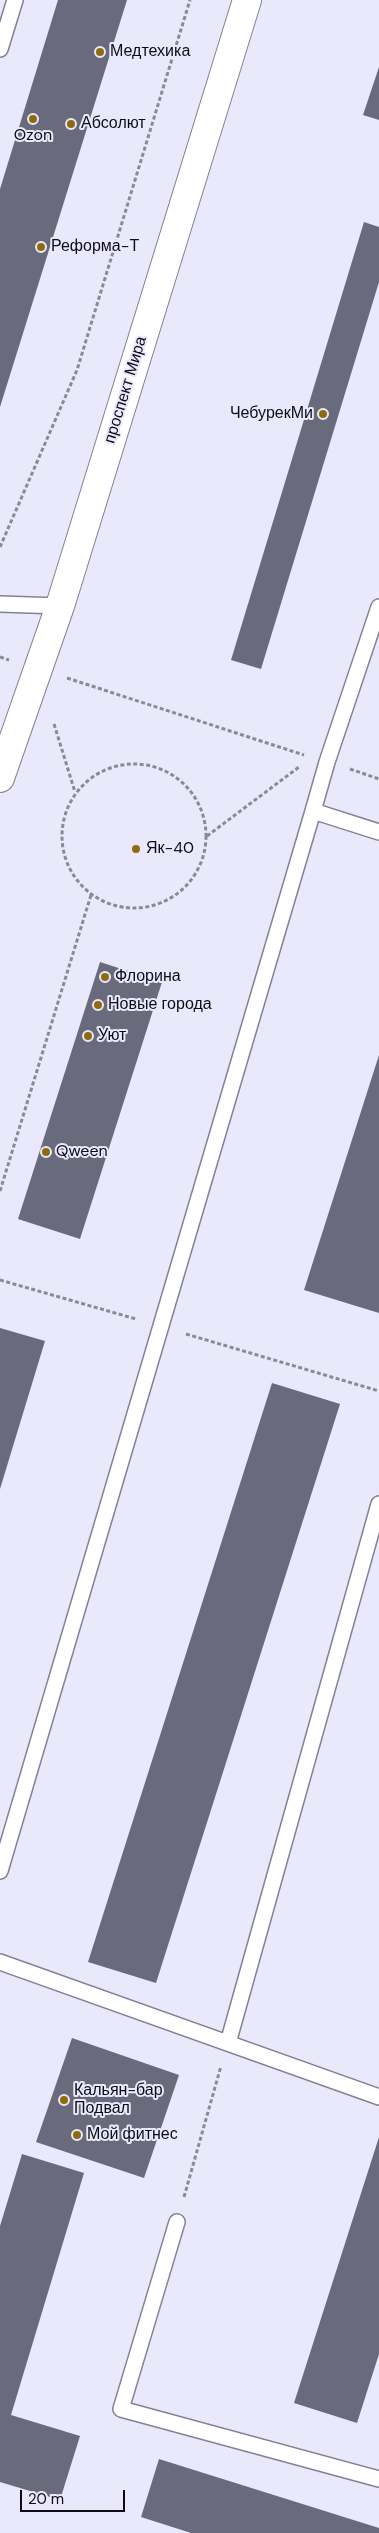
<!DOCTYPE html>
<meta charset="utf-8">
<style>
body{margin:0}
#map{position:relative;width:379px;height:2533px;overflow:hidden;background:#e9e9fb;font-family:"DM Sans",sans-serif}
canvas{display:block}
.scale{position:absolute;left:20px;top:2490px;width:105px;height:22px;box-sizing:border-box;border:2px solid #0d0c14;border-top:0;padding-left:6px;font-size:15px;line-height:18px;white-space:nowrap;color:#0d0c14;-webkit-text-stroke:4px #e9e9fb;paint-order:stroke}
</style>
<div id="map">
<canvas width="379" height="2533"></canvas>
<div class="scale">20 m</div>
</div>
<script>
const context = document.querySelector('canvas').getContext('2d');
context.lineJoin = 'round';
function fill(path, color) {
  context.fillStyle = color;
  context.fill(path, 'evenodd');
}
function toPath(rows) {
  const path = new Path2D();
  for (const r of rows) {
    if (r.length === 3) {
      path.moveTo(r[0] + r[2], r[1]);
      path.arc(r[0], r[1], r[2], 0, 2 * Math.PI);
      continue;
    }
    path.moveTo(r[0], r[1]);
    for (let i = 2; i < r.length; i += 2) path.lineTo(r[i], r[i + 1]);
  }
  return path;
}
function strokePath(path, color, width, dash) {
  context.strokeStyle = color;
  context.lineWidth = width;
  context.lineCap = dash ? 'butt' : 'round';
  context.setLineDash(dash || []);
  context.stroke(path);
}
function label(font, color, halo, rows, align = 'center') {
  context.font = font + ' "DM Sans",sans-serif';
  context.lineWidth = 4;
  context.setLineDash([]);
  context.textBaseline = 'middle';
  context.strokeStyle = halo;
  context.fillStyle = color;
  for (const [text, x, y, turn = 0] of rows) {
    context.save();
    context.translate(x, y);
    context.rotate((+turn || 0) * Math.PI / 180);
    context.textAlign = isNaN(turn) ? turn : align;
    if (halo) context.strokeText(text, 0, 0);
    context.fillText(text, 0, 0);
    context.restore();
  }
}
fill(toPath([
 [58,0,127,0,0,407,0,189],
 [379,67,379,120,363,115],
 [364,222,379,227,379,282,261,669,231,660],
 [100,962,162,982,80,1239,18,1219],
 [379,1055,379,1313,304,1290],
 [0,1328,45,1341,0,1489],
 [272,1383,340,1404,156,1983,88,1962],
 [72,2038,179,2075,144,2178,36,2142],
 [379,2137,379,2354,357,2423,294,2403],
 [22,2154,84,2173,11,2415,80,2436,60,2500,0,2482,0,2226],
 [159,2459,379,2528,379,2533,191,2533,141,2517]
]), '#6a6a7d');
const service = toPath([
 [0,49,15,0],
 [0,604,60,606],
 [379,607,327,762,313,811,379,832],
 [0,1871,313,811],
 [0,1962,379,2097],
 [228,2043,379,1504],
 [177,2222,121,2409,379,2479]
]);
const minor = toPath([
 [0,778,60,606,247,0]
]);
strokePath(service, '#828296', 18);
strokePath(minor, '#828296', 30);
strokePath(toPath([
 [0,547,77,370,190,0],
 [0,657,9,660],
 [67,678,304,755],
 [54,724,75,792],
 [134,836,72],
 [350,769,379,779],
 [207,836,299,767],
 [0,1191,91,895],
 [0,1280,136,1319],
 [186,1334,379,1391],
 [184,2197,221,2066]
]), '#8a8a97', 3, [4, 2.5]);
strokePath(service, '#fff', 15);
strokePath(minor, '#fff', 28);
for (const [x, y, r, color] of [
 [100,52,5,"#8f6b10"],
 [33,119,5,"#8f6b10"],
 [71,124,5,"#8f6b10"],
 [41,247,5,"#8f6b10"],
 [323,414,5,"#8f6b10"],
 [136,849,5,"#8f6b10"],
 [105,977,5,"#8f6b10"],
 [98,1005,5,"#8f6b10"],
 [88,1036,5,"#8f6b10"],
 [46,1152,5,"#8f6b10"],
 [64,2100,5,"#8f6b10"],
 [77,2135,5,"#8f6b10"]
]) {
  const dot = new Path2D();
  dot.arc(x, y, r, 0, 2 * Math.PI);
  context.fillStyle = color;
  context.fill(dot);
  strokePath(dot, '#e9e9fb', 2);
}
label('16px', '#0d0c14', '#e9e9fb', [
 ["Медтехика",110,52],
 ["Абсолют",81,124],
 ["Ozon",33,136,"center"],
 ["Реформа-Т",51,247],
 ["ЧебурекМи",313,414,"right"],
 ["Як-40",146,849],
 ["Флорина",115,977],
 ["Новые города",108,1005],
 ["Уют",98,1036],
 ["Qween",56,1152],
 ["Кальян-бар",74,2091],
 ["Подвал",74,2109],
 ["Мой фитнес",87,2135]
], 'left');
label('16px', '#0d0c14', '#e9e9fb', [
 ["проспект Мира",126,390,-73]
]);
</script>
